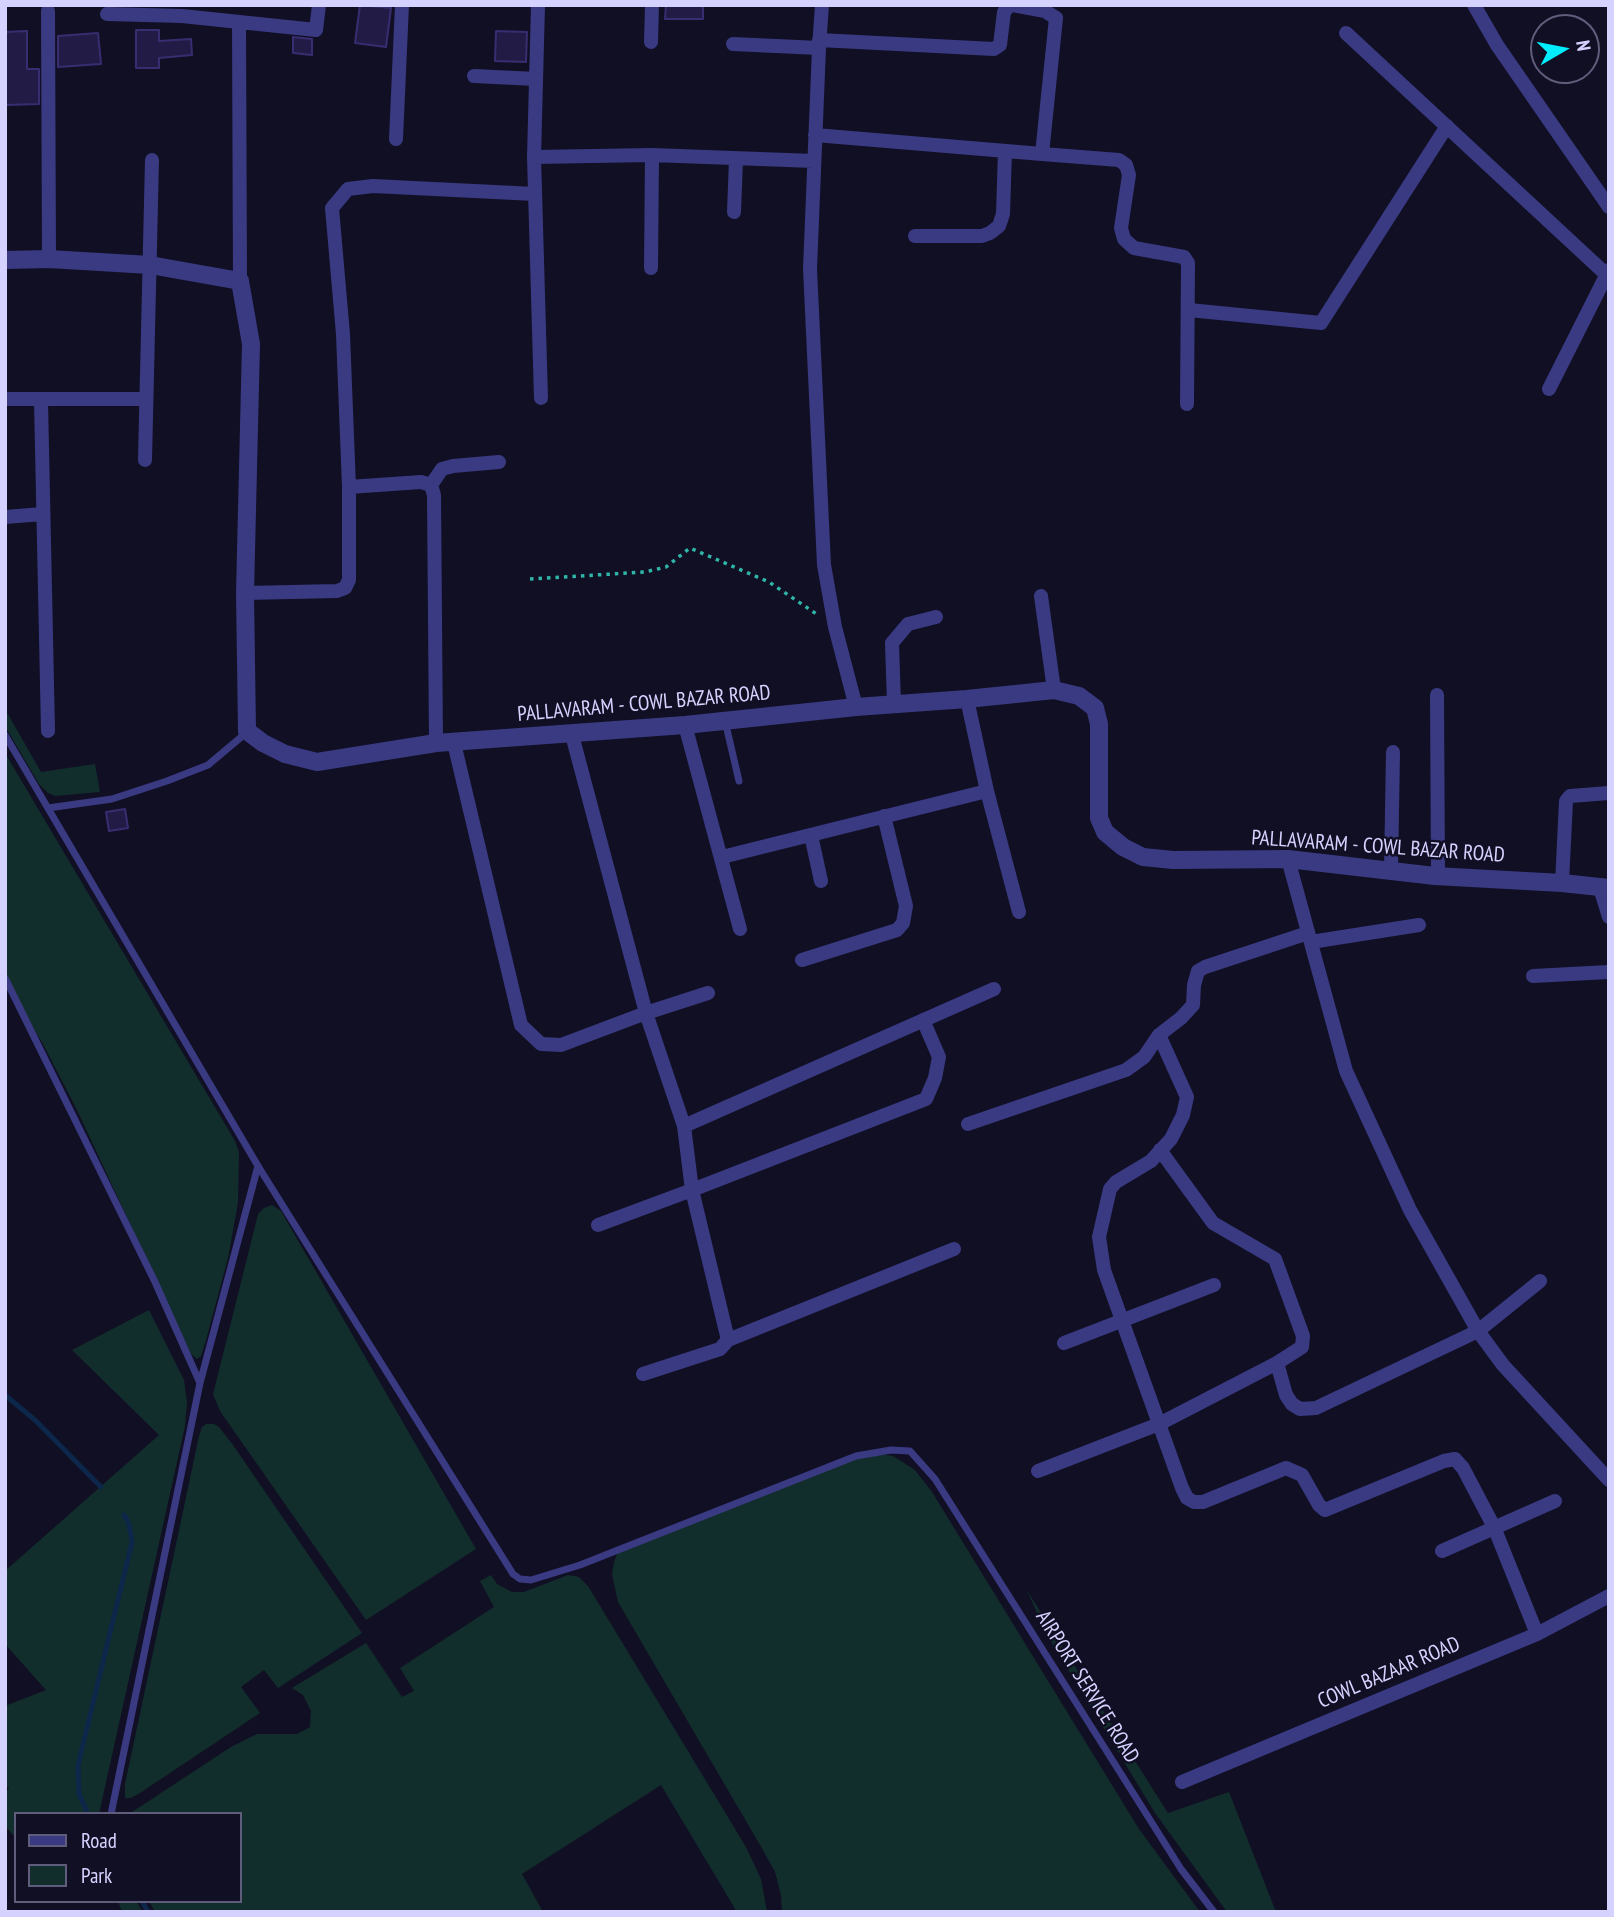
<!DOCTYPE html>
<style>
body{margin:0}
#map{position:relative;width:1614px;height:1917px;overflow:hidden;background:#110f24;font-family:"PT Sans Narrow",sans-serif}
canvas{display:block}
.frame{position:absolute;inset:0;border:7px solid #d6d2ff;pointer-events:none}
.legend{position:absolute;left:14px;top:1812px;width:228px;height:91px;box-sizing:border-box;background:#110f24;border:2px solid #605d7c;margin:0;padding:9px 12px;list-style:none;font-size:21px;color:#d6d2ff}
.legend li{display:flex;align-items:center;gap:14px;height:35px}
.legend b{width:35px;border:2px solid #605d7c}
.north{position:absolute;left:1530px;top:14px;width:70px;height:70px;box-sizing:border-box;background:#110f24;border:2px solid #605d7c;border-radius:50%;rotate:80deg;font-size:19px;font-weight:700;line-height:28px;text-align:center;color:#d6d2ff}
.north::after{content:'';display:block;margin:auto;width:24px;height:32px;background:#01ecfc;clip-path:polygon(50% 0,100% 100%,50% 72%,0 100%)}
</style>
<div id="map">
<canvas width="1614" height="1917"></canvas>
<div class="frame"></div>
<ul class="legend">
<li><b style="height:9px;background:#3a3a83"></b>Road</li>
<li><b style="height:19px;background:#122e2c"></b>Park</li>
</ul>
<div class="north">N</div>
</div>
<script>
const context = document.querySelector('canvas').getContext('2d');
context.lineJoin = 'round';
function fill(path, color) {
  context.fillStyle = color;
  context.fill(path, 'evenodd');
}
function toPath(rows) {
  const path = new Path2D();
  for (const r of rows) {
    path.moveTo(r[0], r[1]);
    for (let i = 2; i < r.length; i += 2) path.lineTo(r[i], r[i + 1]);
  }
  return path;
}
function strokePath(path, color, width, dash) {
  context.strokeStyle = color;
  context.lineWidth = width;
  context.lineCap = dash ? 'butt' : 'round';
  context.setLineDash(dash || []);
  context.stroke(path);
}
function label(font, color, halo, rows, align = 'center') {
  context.font = font + ' "PT Sans Narrow",sans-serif';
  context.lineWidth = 5;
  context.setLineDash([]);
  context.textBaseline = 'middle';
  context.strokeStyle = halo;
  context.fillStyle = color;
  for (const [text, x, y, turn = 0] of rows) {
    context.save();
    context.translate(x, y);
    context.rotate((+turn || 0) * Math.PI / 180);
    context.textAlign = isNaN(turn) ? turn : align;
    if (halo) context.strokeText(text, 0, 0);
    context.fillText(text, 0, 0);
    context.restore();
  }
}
fill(toPath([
 [5,709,41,772,95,764,100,792,55,796,48,793,39,784,5,726],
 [5,753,235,1141,239,1152,238,1203,228,1258,206,1340,201,1356,197,1359,191,1354,76,1108,43,1044,5,981],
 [272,1205,281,1211,476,1549,366,1620,220,1411,213,1394,258,1214,264,1208],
 [149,1310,184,1380,187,1402,185,1426,99,1814,16,1814,16,1838,5,1826,5,1792,9,1789,5,1784,5,1706,46,1690,5,1644,5,1571,159,1435,72,1350],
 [206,1424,214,1424,219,1427,233,1445,362,1633,278,1688,264,1670,241,1687,260,1713,140,1793,131,1798,125,1798,125,1784,199,1436,202,1427],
 [867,1452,893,1456,915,1470,932,1492,1139,1829,1200,1912,782,1912,781,1895,775,1872,760,1845,618,1602,612,1574,614,1562,618,1552],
 [491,1575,497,1584,512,1592,524,1592,568,1575,579,1577,588,1586,746,1847,761,1879,767,1912,737,1912,661,1785,522,1874,543,1912,155,1912,149,1901,240,1901,240,1814,129,1814,231,1747,257,1734,297,1734,310,1727,311,1711,303,1695,292,1688,366,1643,402,1697,414,1691,400,1668,494,1607,480,1581],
 [1026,1589,1168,1813,1229,1792,1276,1912,1227,1912,1155,1813,1049,1638],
 [118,1901,136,1901,143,1912,122,1912]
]), '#122e2c');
strokePath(toPath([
 [5,1395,36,1421,101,1487],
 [88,1814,79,1794,78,1765,132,1542,129,1524,124,1515],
 [142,1901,148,1912]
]), '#0d274a', 5);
const building = toPath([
 [360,5,391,8,386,47,355,43,360,5],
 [666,5,703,5,703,19,665,19,666,5],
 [136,30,159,30,159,41,191,39,192,55,159,58,159,68,136,68,136,30],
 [27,31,27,69,39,69,39,104,6,105,5,32,27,31],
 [496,31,527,32,526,62,495,61,496,31],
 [98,33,101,64,58,67,58,36,98,33],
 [293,37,312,39,312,55,293,53,293,37],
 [125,809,128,828,109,831,106,812,125,809]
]);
fill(building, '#221b45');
strokePath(building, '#382d71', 2);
strokePath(toPath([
 [530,579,645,572,666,567,690,548,769,582,818,615]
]), '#2fb6a8', 3.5, [3.5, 5]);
strokePath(toPath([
 [725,721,739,781],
 [5,735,258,1166,513,1574,520,1579,531,1580,580,1565,856,1456,891,1450,910,1451,935,1479,1181,1869,1214,1912],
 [48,808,112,799,167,781,208,765,246,733],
 [5,978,155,1282,200,1383,111,1814],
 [200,1383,258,1166]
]), '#3a3a83', 7);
strokePath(toPath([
 [538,5,534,157,541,398],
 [822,5,819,48,810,269,824,565,835,627,856,707],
 [1474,5,1497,45,1609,207],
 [48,11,49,259],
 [107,14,182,16,316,30,319,5],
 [239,23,240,281],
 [1346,33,1609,277],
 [819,40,994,49,1000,45,1004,12,1010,5],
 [651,42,652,5],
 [733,44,819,48],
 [474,76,536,79],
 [815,135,1042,154,1056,18,1045,11,1013,5],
 [396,139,402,5],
 [1042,154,1119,160,1126,165,1129,175,1121,228,1124,239,1134,248,1184,257,1188,263,1187,404],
 [534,157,652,155,814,161],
 [734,212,736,159],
 [915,236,982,236,990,233,999,226,1003,214,1005,151],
 [651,268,652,155],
 [1189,310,1321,323,1447,126],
 [1549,389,1609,270],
 [5,399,146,399],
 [41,401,48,731],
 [145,460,152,160],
 [431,485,442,469,453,466,499,462],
 [349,487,421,482,431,485,434,495,436,743],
 [5,517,43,514],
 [245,593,337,591,345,588,349,580,349,487,343,334,332,208,348,189,373,186,535,194],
 [1041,596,1054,690],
 [1437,695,1438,876],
 [967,699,987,791,1019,912],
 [894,704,892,643,908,624,936,617],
 [685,725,740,929],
 [572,735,646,1013,684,1126,692,1190,926,1099,935,1078,939,1057,923,1020],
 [454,743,521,1025,541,1044,561,1045,646,1013,708,993],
 [811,835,821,881],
 [722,857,987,791],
 [1288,859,1346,1071,1410,1210,1478,1331,1503,1365,1609,1480],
 [1391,871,1393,752],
 [1562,883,1566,801,1570,796,1609,793],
 [1600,888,1609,917],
 [1311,942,1419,925],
 [802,960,897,930,903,923,906,906,884,816],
 [1533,976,1609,972],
 [1159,1035,1187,1097,1183,1115,1171,1139,1151,1161,1116,1182,1110,1189,1099,1237,1104,1270,1182,1488,1187,1498,1194,1502,1203,1502,1286,1468,1302,1475,1319,1505,1325,1510,1444,1461,1455,1459,1463,1468,1494,1527,1537,1634],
 [968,1124,1126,1070,1144,1057,1159,1035,1181,1018,1193,1005,1194,985,1198,971,1205,967,1308,933],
 [684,1126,994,989],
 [1160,1150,1213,1223,1275,1259,1303,1336,1302,1347,1277,1363,1286,1395,1292,1404,1300,1409,1316,1408,1478,1331,1540,1281],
 [598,1225,692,1190,728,1340,720,1349,643,1374],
 [728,1340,954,1249],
 [1064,1343,1214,1285],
 [1038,1471,1159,1424,1277,1363],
 [1442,1551,1555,1501],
 [1182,1782,1537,1634,1609,1596]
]), '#3a3a83', 14);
strokePath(toPath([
 [5,260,49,259,150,265,240,281,251,344,245,593,247,731,263,743,285,754,317,762,436,743,685,725,856,707,967,699,1054,690,1079,696,1095,708,1099,724,1099,818,1105,832,1123,847,1143,857,1173,860,1288,859,1435,876,1562,883,1609,888]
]), '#3a3a83', 18);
label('21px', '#d6d2ff', '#110f24', [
 ["PALLAVARAM - COWL BAZAR ROAD",644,704,-5],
 ["PALLAVARAM - COWL BAZAR ROAD",1378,847,4],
 ["COWL BAZAAR ROAD",1389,1673,-23],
 ["AIRPORT SERVICE ROAD",1087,1687,58]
]);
</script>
